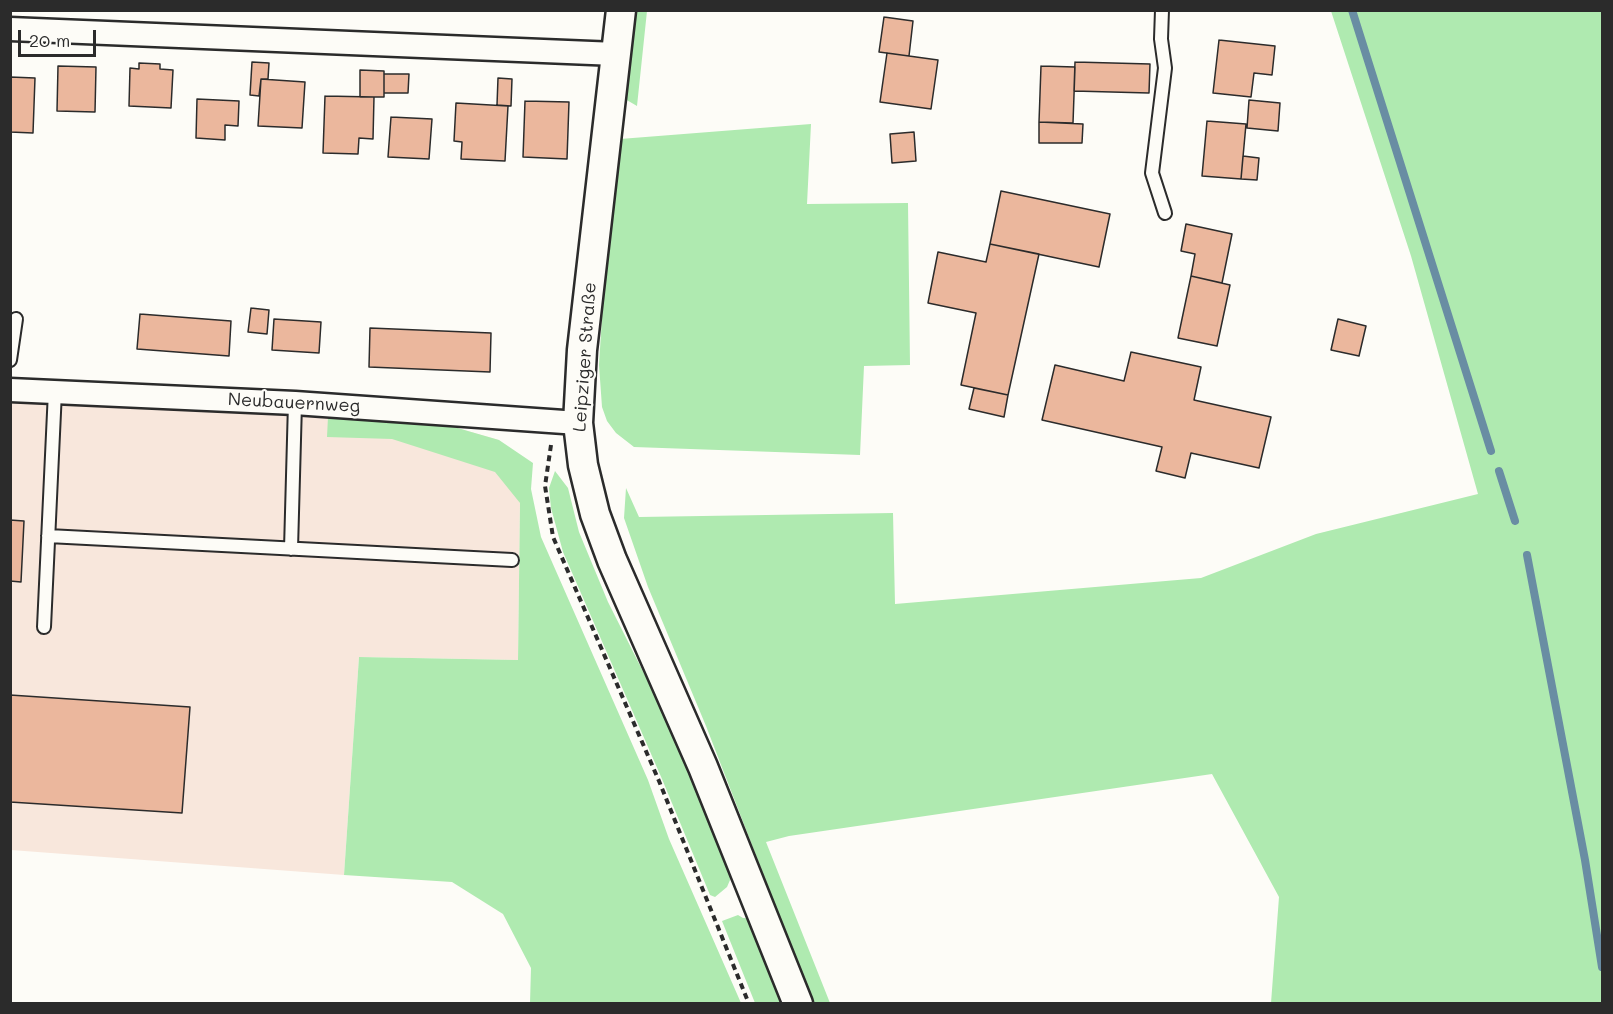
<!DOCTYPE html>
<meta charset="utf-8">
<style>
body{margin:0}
#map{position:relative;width:1613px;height:1014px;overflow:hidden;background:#fdfcf7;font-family:Mali,sans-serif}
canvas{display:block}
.frame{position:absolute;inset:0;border:12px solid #2b2b2b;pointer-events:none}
.scale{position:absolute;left:18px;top:30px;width:78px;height:27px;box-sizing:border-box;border:3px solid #2b2b2b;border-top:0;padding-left:8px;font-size:18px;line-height:21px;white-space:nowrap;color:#2b2b2b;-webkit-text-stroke:4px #fdfcf7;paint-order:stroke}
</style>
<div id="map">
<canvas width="1613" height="1014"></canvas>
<div class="frame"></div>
<div class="scale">20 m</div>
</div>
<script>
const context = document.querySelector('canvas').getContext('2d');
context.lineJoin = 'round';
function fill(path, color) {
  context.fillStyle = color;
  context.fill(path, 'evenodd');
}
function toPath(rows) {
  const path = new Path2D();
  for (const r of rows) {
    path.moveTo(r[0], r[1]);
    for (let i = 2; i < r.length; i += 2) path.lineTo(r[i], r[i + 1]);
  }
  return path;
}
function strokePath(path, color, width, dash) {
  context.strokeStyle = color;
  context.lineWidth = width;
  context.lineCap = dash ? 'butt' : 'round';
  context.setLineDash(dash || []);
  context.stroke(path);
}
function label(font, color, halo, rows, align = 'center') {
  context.font = font + ' Mali,sans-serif';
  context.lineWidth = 4.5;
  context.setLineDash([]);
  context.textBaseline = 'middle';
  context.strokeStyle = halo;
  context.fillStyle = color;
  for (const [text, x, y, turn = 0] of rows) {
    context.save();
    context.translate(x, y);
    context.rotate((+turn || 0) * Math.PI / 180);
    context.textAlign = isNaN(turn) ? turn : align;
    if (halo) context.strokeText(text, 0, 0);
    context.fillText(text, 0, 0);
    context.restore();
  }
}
fill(toPath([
 [11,402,328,417,454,427,499,440,520,503,518,660,359,657,344,875,11,850]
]), '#f8e7dc');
fill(toPath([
 [633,11,647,11,637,106,625,99],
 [1331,11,1602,11,1602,1003,1271,1003,1279,897,1212,774,789,836,766,842,830,1003,813,1003,706,726,648,587,624,518,626,488,639,517,893,513,895,604,1201,578,1316,534,1478,494,1411,256],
 [811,124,807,204,908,203,910,365,864,366,860,455,634,447,616,433,607,421,602,407,599,365,605,269,620,139],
 [328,417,454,427,499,440,533,463,531,489,541,537,648,780,669,839,741,1003,530,1003,531,968,503,914,452,882,344,875,359,657,518,660,520,503,495,472,392,439,327,437],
 [555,471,568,488,579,532,608,602,674,733,733,873,727,887,715,897,710,895,662,779,563,552,551,508,549,488],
 [738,915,743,918,750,918,786,1003,755,1003,722,921]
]), '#afeab0');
strokePath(toPath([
 [1352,10,1491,451],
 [1499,471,1515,521],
 [1527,555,1585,860,1602,967]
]), '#698da3', 8);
const building = toPath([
 [884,17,913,21,909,56,879,52,884,17],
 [1219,40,1275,46,1272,75,1254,73,1251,97,1213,93,1219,40],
 [887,53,938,60,931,109,880,102,887,53],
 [252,62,269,63,268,79,261,79,259,96,250,95,252,62],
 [1075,62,1150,64,1149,93,1074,91,1075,62],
 [139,63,160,64,160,69,173,70,171,108,129,106,130,68,139,69,139,63],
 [58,66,96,67,95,112,57,111,58,66],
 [1041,66,1075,67,1073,123,1039,122,1041,66],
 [360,70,384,71,384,97,360,97,360,70],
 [384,74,409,74,408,93,384,93,384,74],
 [10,77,35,78,33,133,10,132,10,77],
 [498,78,512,79,511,106,497,105,498,78],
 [261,79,305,82,302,128,258,126,261,79],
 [325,96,374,97,373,139,359,138,358,154,323,153,325,96],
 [197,99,239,101,238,126,225,125,225,140,196,138,197,99],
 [1249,100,1280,103,1278,131,1247,128,1249,100],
 [525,101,569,102,567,159,523,157,525,101],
 [456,103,508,106,505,161,461,159,462,142,454,141,456,103],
 [391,117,432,119,429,159,388,157,391,117],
 [1207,121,1246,124,1241,179,1202,176,1207,121],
 [1039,122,1083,124,1082,143,1039,143,1039,122],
 [914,132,916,161,892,163,890,134,914,132],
 [1243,156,1259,158,1257,180,1241,179,1243,156],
 [1001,191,1110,214,1099,267,990,244,1001,191],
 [1186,224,1232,234,1222,283,1191,276,1195,254,1181,251,1186,224],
 [990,244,1039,254,1008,395,961,385,976,313,928,303,938,252,986,262,990,244],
 [1191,276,1230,285,1217,346,1178,338,1191,276],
 [251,308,269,310,267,334,248,332,251,308],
 [140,314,231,321,229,356,137,349,140,314],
 [274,319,321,322,319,353,272,350,274,319],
 [1338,319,1366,326,1359,356,1331,350,1338,319],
 [370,328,491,333,490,372,369,367,370,328],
 [1131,352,1201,367,1194,400,1271,417,1259,468,1191,453,1185,478,1156,471,1162,447,1042,420,1055,365,1124,381,1131,352],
 [974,388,1008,395,1004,417,969,409,974,388],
 [10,520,24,521,21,582,10,581,10,520],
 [10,695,190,707,182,813,10,802,10,695]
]);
fill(building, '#ebb79d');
strokePath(building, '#2b2b2b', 1.5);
const service = toPath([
 [1162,10,1161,39,1165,68,1152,173,1165,213],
 [10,360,16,319],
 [48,536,512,560],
 [291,549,295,403],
 [44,627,55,391]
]);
const minor = toPath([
 [10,29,616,54],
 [10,390,295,403,578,423]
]);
const tertiary = toPath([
 [621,10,582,350,578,423,583,465,595,514,612,560,703,767,798,1004]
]);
strokePath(service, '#2b2b2b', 16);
strokePath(minor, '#2b2b2b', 27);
strokePath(tertiary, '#2b2b2b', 33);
strokePath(toPath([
 [551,445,545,486,553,537,659,781,749,1004]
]), '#2b2b2b', 4, [6, 4.5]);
strokePath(service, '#fdfcf7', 12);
strokePath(minor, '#fdfcf7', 22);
strokePath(tertiary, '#fdfcf7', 28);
label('18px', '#2b2b2b', '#fdfcf7', [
 ["Leipziger Straße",585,357,-86],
 ["Neubauernweg",294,403,3]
]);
</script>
